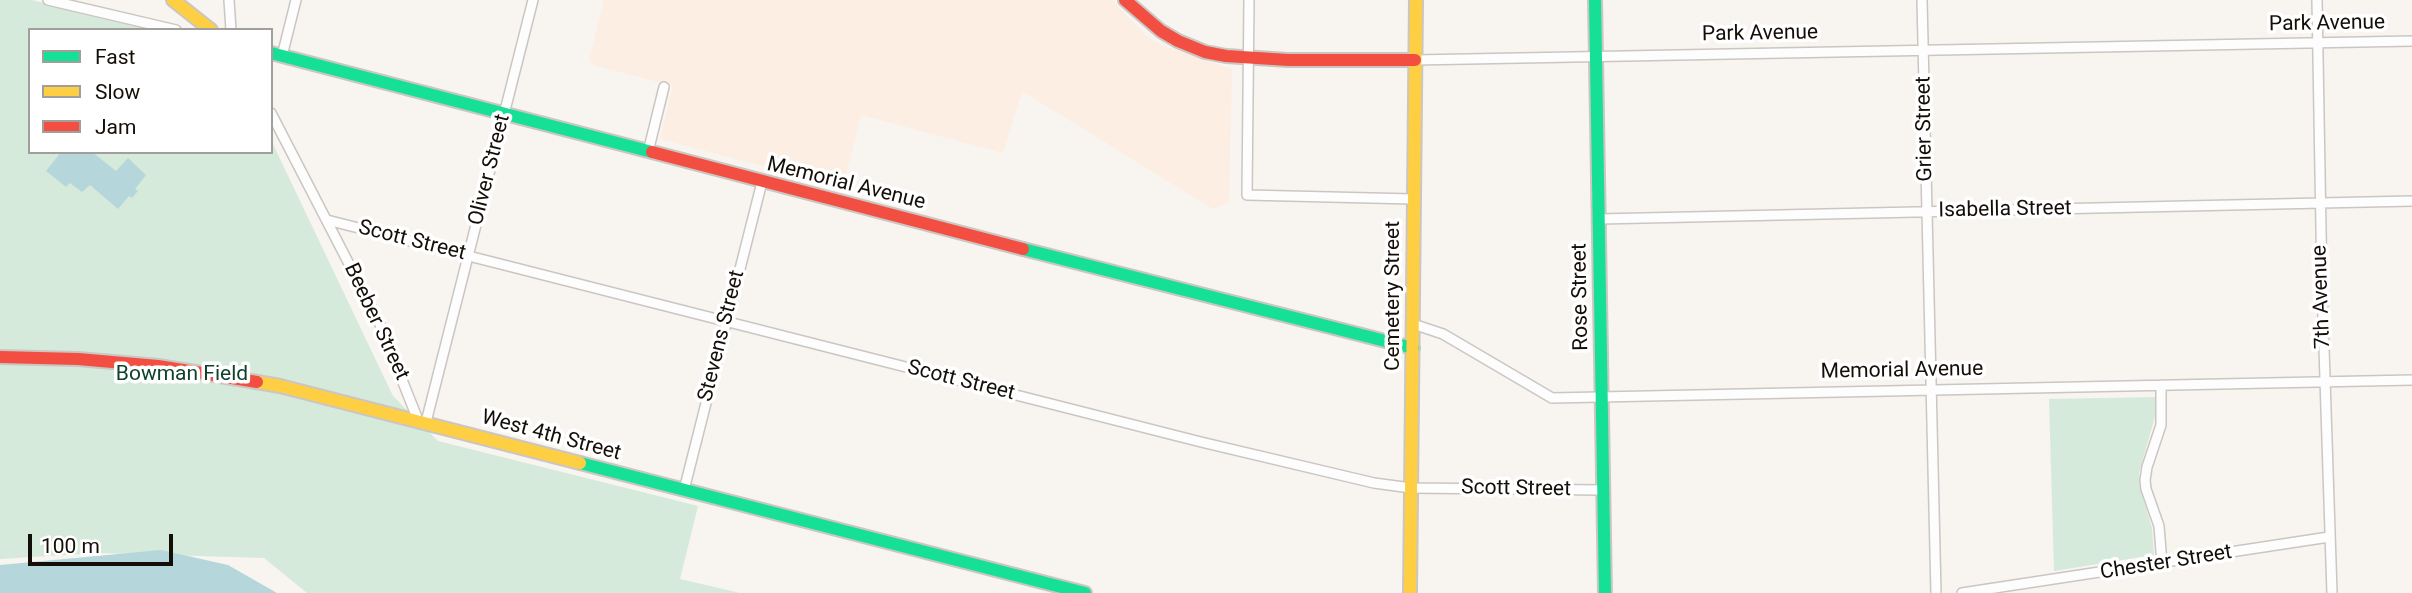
<!DOCTYPE html>
<style>
body{margin:0}
#map{position:relative;width:2412px;height:593px;overflow:hidden;background:#f8f4f0;font-family:Roboto,sans-serif}
canvas{display:block}
.legend{position:absolute;left:28px;top:28px;width:245px;height:126px;box-sizing:border-box;background:#fff;border:2px solid #a19f9c;margin:0;padding:9px 12px;list-style:none;font-size:21px;color:#140e08}
.legend li{display:flex;align-items:center;gap:14px;height:35px}
.legend b{width:35px;border:2px solid #a19f9c}
.scale{position:absolute;left:28px;top:534px;width:145px;height:32px;box-sizing:border-box;border:4px solid #140e08;border-top:0;padding-left:9px;font-size:21px;line-height:24px;white-space:nowrap;color:#140e08;-webkit-text-stroke:5px #fff;paint-order:stroke}
</style>
<div id="map">
<canvas width="2412" height="593"></canvas>
<ul class="legend">
<li><b style="height:9px;background:#16e098"></b>Fast</li>
<li><b style="height:9px;background:#ffcf43"></b>Slow</li>
<li><b style="height:9px;background:#f24e42"></b>Jam</li>
</ul>
<div class="scale">100 m</div>
</div>
<script>
const context = document.querySelector('canvas').getContext('2d');
context.lineJoin = 'round';
function fill(path, color) {
  context.fillStyle = color;
  context.fill(path, 'evenodd');
}
function toPath(rows) {
  const path = new Path2D();
  for (const r of rows) {
    path.moveTo(r[0], r[1]);
    for (let i = 2; i < r.length; i += 2) path.lineTo(r[i], r[i + 1]);
  }
  return path;
}
function strokePath(path, color, width, dash) {
  context.strokeStyle = color;
  context.lineWidth = width;
  context.lineCap = dash ? 'butt' : 'round';
  context.setLineDash(dash || []);
  context.stroke(path);
}
function label(font, color, halo, rows, align = 'center') {
  context.font = font + ' Roboto,sans-serif';
  context.lineWidth = 7;
  context.setLineDash([]);
  context.textBaseline = 'middle';
  context.strokeStyle = halo;
  context.fillStyle = color;
  for (const [text, x, y, turn = 0] of rows) {
    context.save();
    context.translate(x, y);
    context.rotate((+turn || 0) * Math.PI / 180);
    context.textAlign = isNaN(turn) ? turn : align;
    if (halo) context.strokeText(text, 0, 0);
    context.fillText(text, 0, 0);
    context.restore();
  }
}
fill(toPath([
 [604,0,1112,0,1145,35,1160,45,1232,69,1229,202,1213,209,1022,91,1003,153,861,115,843,187,660,139,673,86,593,65,589,60]
]), '#fceee3');
fill(toPath([
 [0,0,32,0,152,30,30,30,30,152,271,152,271,140,393,396,438,441,698,506,680,579,740,593,307,593,264,558,99,553,0,559],
 [2157,397,2156,413,2139,473,2140,488,2152,528,2154,555,2054,571,2049,399]
]), '#d5eadb');
fill(toPath([
 [61,152,92,152,116,171,128,158,146,175,135,189,138,191,132,198,129,196,118,209,90,185,82,192,70,183,66,187,46,171],
 [161,550,228,565,277,593,0,593,0,565]
]), '#b5d7db');
const street = toPath([
 [48,0,176,30],
 [229,0,231,30],
 [1249,0,1247,195,1413,199],
 [1922,0,1936,593],
 [2317,0,2322,287,2332,593],
 [282,56,296,0],
 [1415,60,2412,41],
 [271,113,379,322,418,420],
 [648,152,664,87],
 [1599,219,2412,201],
 [327,220,1201,442,1374,483,1411,488,1603,490],
 [1413,324,1443,334,1552,398,2412,380],
 [2161,385,2161,425,2147,467,2145,480,2146,489,2159,526,2162,564],
 [426,422,533,0],
 [684,490,762,182],
 [1962,593,2329,537]
]);
const fast = toPath([
 [1595,0,1605,593],
 [271,53,652,152],
 [1023,249,1413,348],
 [580,463,1085,593]
]);
const slow = toPath([
 [173,0,211,30],
 [257,382,280,386,580,463],
 [1410,593,1416,0]
]);
const jam = toPath([
 [1125,0,1161,31,1178,41,1205,52,1226,56,1288,60,1415,60],
 [652,152,1023,249],
 [0,357,78,359,158,366,257,382]
]);
strokePath(street, '#cbc6c2', 12);
strokePath(fast, '#cbc6c2', 16);
strokePath(slow, '#cbc6c2', 16);
strokePath(jam, '#cbc6c2', 16);
strokePath(street, '#fefdfd', 9);
strokePath(fast, '#16e098', 12);
strokePath(slow, '#ffcf43', 12);
strokePath(jam, '#f24e42', 12);
label('21px', '#140e08', '#fff', [
 ["Park Avenue",2327,24,-1],
 ["Park Avenue",1760,34,-1],
 ["Grier Street",1925,129,-91],
 ["Oliver Street",490,170,-76],
 ["Memorial Avenue",846,184,14],
 ["Isabella Street",2005,210,-1],
 ["Scott Street",412,241,14],
 ["Cemetery Street",1394,296,-90],
 ["Rose Street",1581,297,-91],
 ["7th Avenue",2322,297,-92],
 ["Beeber Street",376,322,65],
 ["Stevens Street",722,336,-76],
 ["Memorial Avenue",1902,371,-1],
 ["Scott Street",961,381,14],
 ["West 4th Street",551,436,15],
 ["Scott Street",1516,489,1],
 ["Chester Street",2166,563,-9]
]);
label('21px', '#0f422c', '#fff', [
 ["Bowman Field",182,375]
]);
</script>
